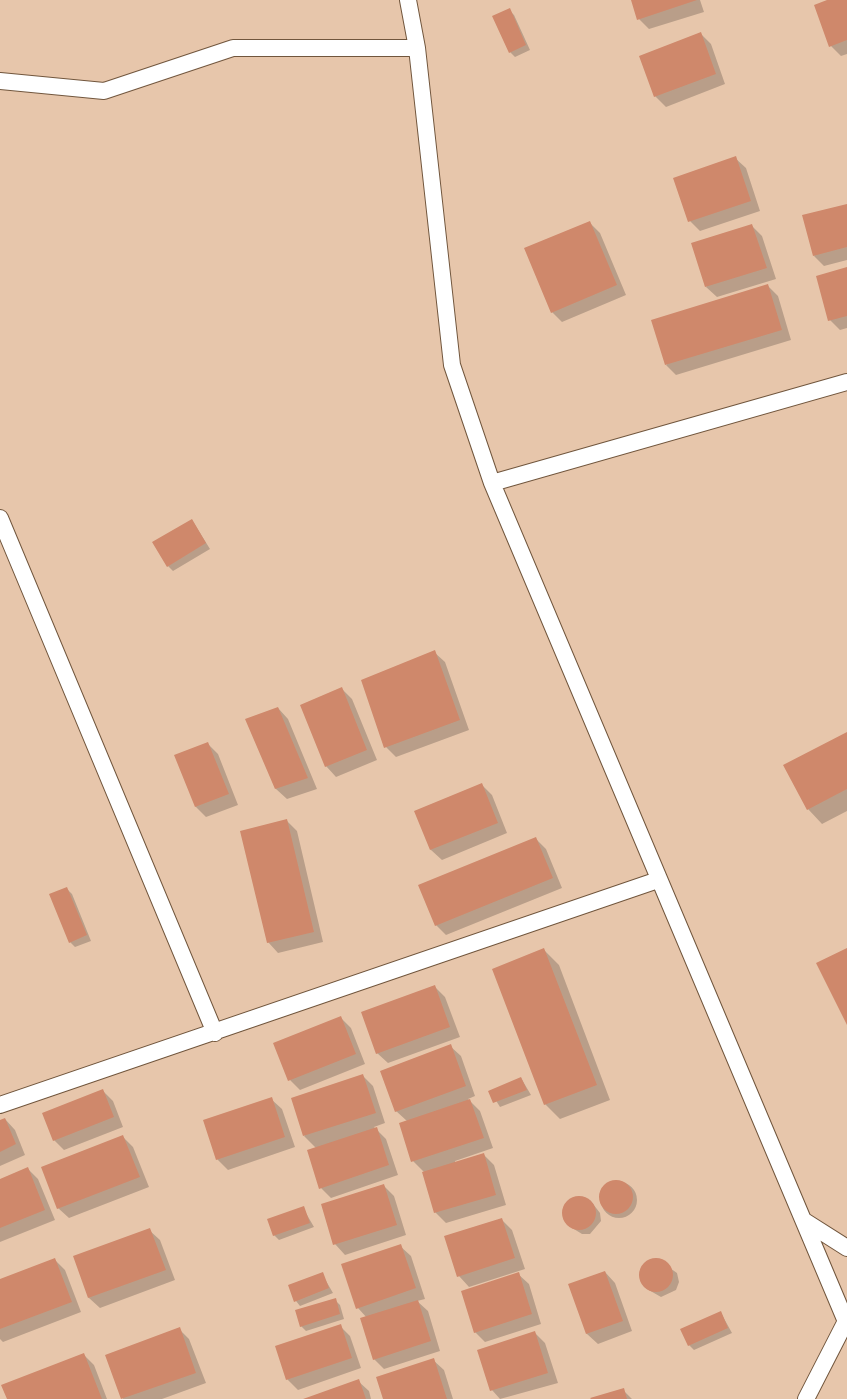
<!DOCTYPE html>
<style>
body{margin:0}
canvas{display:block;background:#e7c6ab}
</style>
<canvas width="847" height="1399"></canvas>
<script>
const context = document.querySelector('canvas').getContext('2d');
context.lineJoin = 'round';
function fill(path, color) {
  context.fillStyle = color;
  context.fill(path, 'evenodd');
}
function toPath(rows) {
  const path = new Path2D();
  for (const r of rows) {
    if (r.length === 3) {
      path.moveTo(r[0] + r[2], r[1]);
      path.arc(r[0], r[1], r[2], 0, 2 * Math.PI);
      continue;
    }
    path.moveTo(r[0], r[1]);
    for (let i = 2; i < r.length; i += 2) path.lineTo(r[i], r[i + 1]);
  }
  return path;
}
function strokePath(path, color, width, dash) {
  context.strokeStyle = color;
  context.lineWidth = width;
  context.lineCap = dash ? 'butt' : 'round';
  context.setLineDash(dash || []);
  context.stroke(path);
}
fill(toPath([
 [633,0,700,0,704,12,649,29,639,19],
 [832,0,847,0,847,54,841,56,831,46],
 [509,10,514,15,530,50,515,57,510,52],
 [701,34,711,44,725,84,666,107,655,96],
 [735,158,746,168,760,211,700,231,690,221],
 [847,205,847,260,824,266,814,256],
 [590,223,600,233,626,295,562,322,552,312],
 [752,226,762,236,776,279,717,297,706,287],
 [847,269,847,328,840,330,830,320],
 [768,286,778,296,791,340,676,375,666,365],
 [192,520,210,549,173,571,168,566],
 [434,652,445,662,469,730,396,757,386,747],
 [342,689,352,699,377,760,336,777,326,766],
 [278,708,288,719,317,789,287,799,276,789],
 [847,733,847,811,822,824,808,809],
 [208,744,218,754,238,805,206,817,196,807,176,756],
 [482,785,492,795,507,833,442,860,431,850,416,812],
 [287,821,297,831,323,942,278,953,268,942],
 [536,839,546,849,562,888,446,935,436,925],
 [67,889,72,894,91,941,75,947,70,942],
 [544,950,559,965,610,1100,560,1119,545,1104],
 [435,987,445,997,460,1037,388,1063,377,1053],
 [341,1018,351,1028,365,1064,300,1090,290,1080],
 [450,1046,461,1056,475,1096,468,1099,480,1111,493,1148,455,1161,455,1163,484,1155,494,1165,506,1205,446,1223,435,1212,424,1172,413,1161,407,1121,396,1111],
 [363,1076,373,1086,385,1123,374,1127,386,1139,398,1175,331,1198,321,1188,316,1148,304,1136],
 [521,1078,531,1095,500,1107,490,1091],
 [103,1091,113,1101,123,1127,64,1150,54,1140],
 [271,1099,282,1109,295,1147,228,1170,217,1159],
 [5,1119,15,1130,25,1155,0,1166,0,1121],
 [123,1137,133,1147,149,1187,69,1218,58,1208],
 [28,1169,38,1179,55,1220,0,1242,0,1180],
 [619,1200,18],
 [384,1186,394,1196,406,1235,345,1255,335,1244],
 [574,1197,590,1200,600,1213,601,1221,590,1234,582,1234,569,1226,563,1210],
 [303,1208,314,1227,279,1240,274,1235],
 [501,1219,512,1230,525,1269,469,1287,459,1276],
 [149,1230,160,1240,175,1280,100,1308,89,1298,75,1257],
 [400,1246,411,1256,425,1299,417,1301,428,1311,440,1351,384,1369,374,1359,367,1318,358,1308],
 [657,1259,677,1273,679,1282,676,1290,661,1297,647,1289,640,1274,643,1266],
 [55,1260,65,1270,81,1312,3,1342,0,1339,0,1281],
 [605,1272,615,1283,632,1331,598,1344,587,1334,570,1285],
 [322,1274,333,1293,300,1306,296,1301],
 [518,1274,529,1284,541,1324,485,1342,475,1332],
 [335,1300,340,1305,344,1319,306,1331,301,1326],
 [721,1313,732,1333,694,1350,689,1345],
 [340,1326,350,1336,361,1368,298,1390,287,1379],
 [179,1329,189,1339,206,1383,162,1399,123,1399,107,1356],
 [535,1333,545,1343,558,1383,500,1399,492,1390],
 [84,1355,94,1365,107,1399,8,1399],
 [433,1360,444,1370,453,1399,384,1399],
 [358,1381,369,1391,371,1399,306,1399],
 [623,1390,632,1399,594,1399]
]), '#0003');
fill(toPath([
 [631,0,697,0,637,20],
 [827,0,847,0,847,40,829,47,814,5],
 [510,8,526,45,509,53,492,16],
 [701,32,716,74,654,97,639,56],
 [736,156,751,201,688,222,673,178],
 [847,204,847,247,813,256,802,215],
 [590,221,617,285,551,313,524,248],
 [752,224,767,268,705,287,691,243],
 [847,267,847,316,828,321,816,276],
 [768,284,782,330,665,365,651,320],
 [192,519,206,543,167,567,152,542],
 [435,650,460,720,384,748,361,680],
 [342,687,367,750,325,767,300,705],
 [278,707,308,778,275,789,245,719],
 [847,732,847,789,807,810,783,765],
 [208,742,229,794,195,807,174,755],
 [482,783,498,823,430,850,414,811],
 [287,819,314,932,267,943,240,831],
 [536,837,553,878,435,926,418,885],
 [67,887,87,935,69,943,49,894],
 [544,948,597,1085,544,1105,492,969],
 [847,948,847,1025,816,963],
 [435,985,450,1027,376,1054,361,1012],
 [341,1016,356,1054,288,1081,273,1043],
 [451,1044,466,1086,395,1112,380,1071],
 [363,1074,376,1113,303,1136,291,1098],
 [521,1077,527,1090,493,1103,488,1091],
 [103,1089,114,1117,53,1141,42,1113],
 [272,1097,285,1137,216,1160,203,1120],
 [470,1099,484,1138,411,1162,399,1123],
 [5,1118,16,1144,0,1152,0,1120],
 [377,1127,389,1165,319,1189,307,1150],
 [123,1135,140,1177,57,1209,41,1167],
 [484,1153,496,1195,434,1213,422,1172],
 [28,1167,45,1210,0,1228,0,1179],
 [616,1197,17],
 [384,1184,397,1225,333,1245,321,1204],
 [579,1213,17],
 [304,1206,310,1223,273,1236,267,1219],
 [502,1218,515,1258,457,1277,444,1236],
 [150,1228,166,1270,88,1298,73,1256],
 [401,1244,416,1288,356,1309,341,1264],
 [656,1275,17],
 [55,1258,72,1302,0,1329,0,1279],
 [605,1271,623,1321,586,1334,568,1284],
 [323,1272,329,1288,294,1302,288,1285],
 [519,1272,532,1314,474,1333,461,1291],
 [336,1298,340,1314,300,1327,295,1310],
 [418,1300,431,1341,373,1360,360,1318],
 [721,1311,728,1328,688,1346,680,1329],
 [341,1324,352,1358,286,1380,275,1346],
 [180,1327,196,1373,121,1399,105,1355],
 [535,1331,548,1373,490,1391,477,1350],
 [84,1353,102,1399,7,1399,1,1385],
 [434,1358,447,1399,383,1399,376,1377],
 [359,1379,366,1399,303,1399],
 [624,1388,627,1399,591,1399,590,1398]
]), '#cf886b');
const lane = toPath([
 [408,0,417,48,452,365,492,483,847,1324],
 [0,81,104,91,233,48,417,48],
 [492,483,847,382],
 [0,518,215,1033],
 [0,1105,658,880],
 [803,1220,847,1248],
 [806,1399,846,1321]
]);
strokePath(lane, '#71563d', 18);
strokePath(lane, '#fff', 16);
</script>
